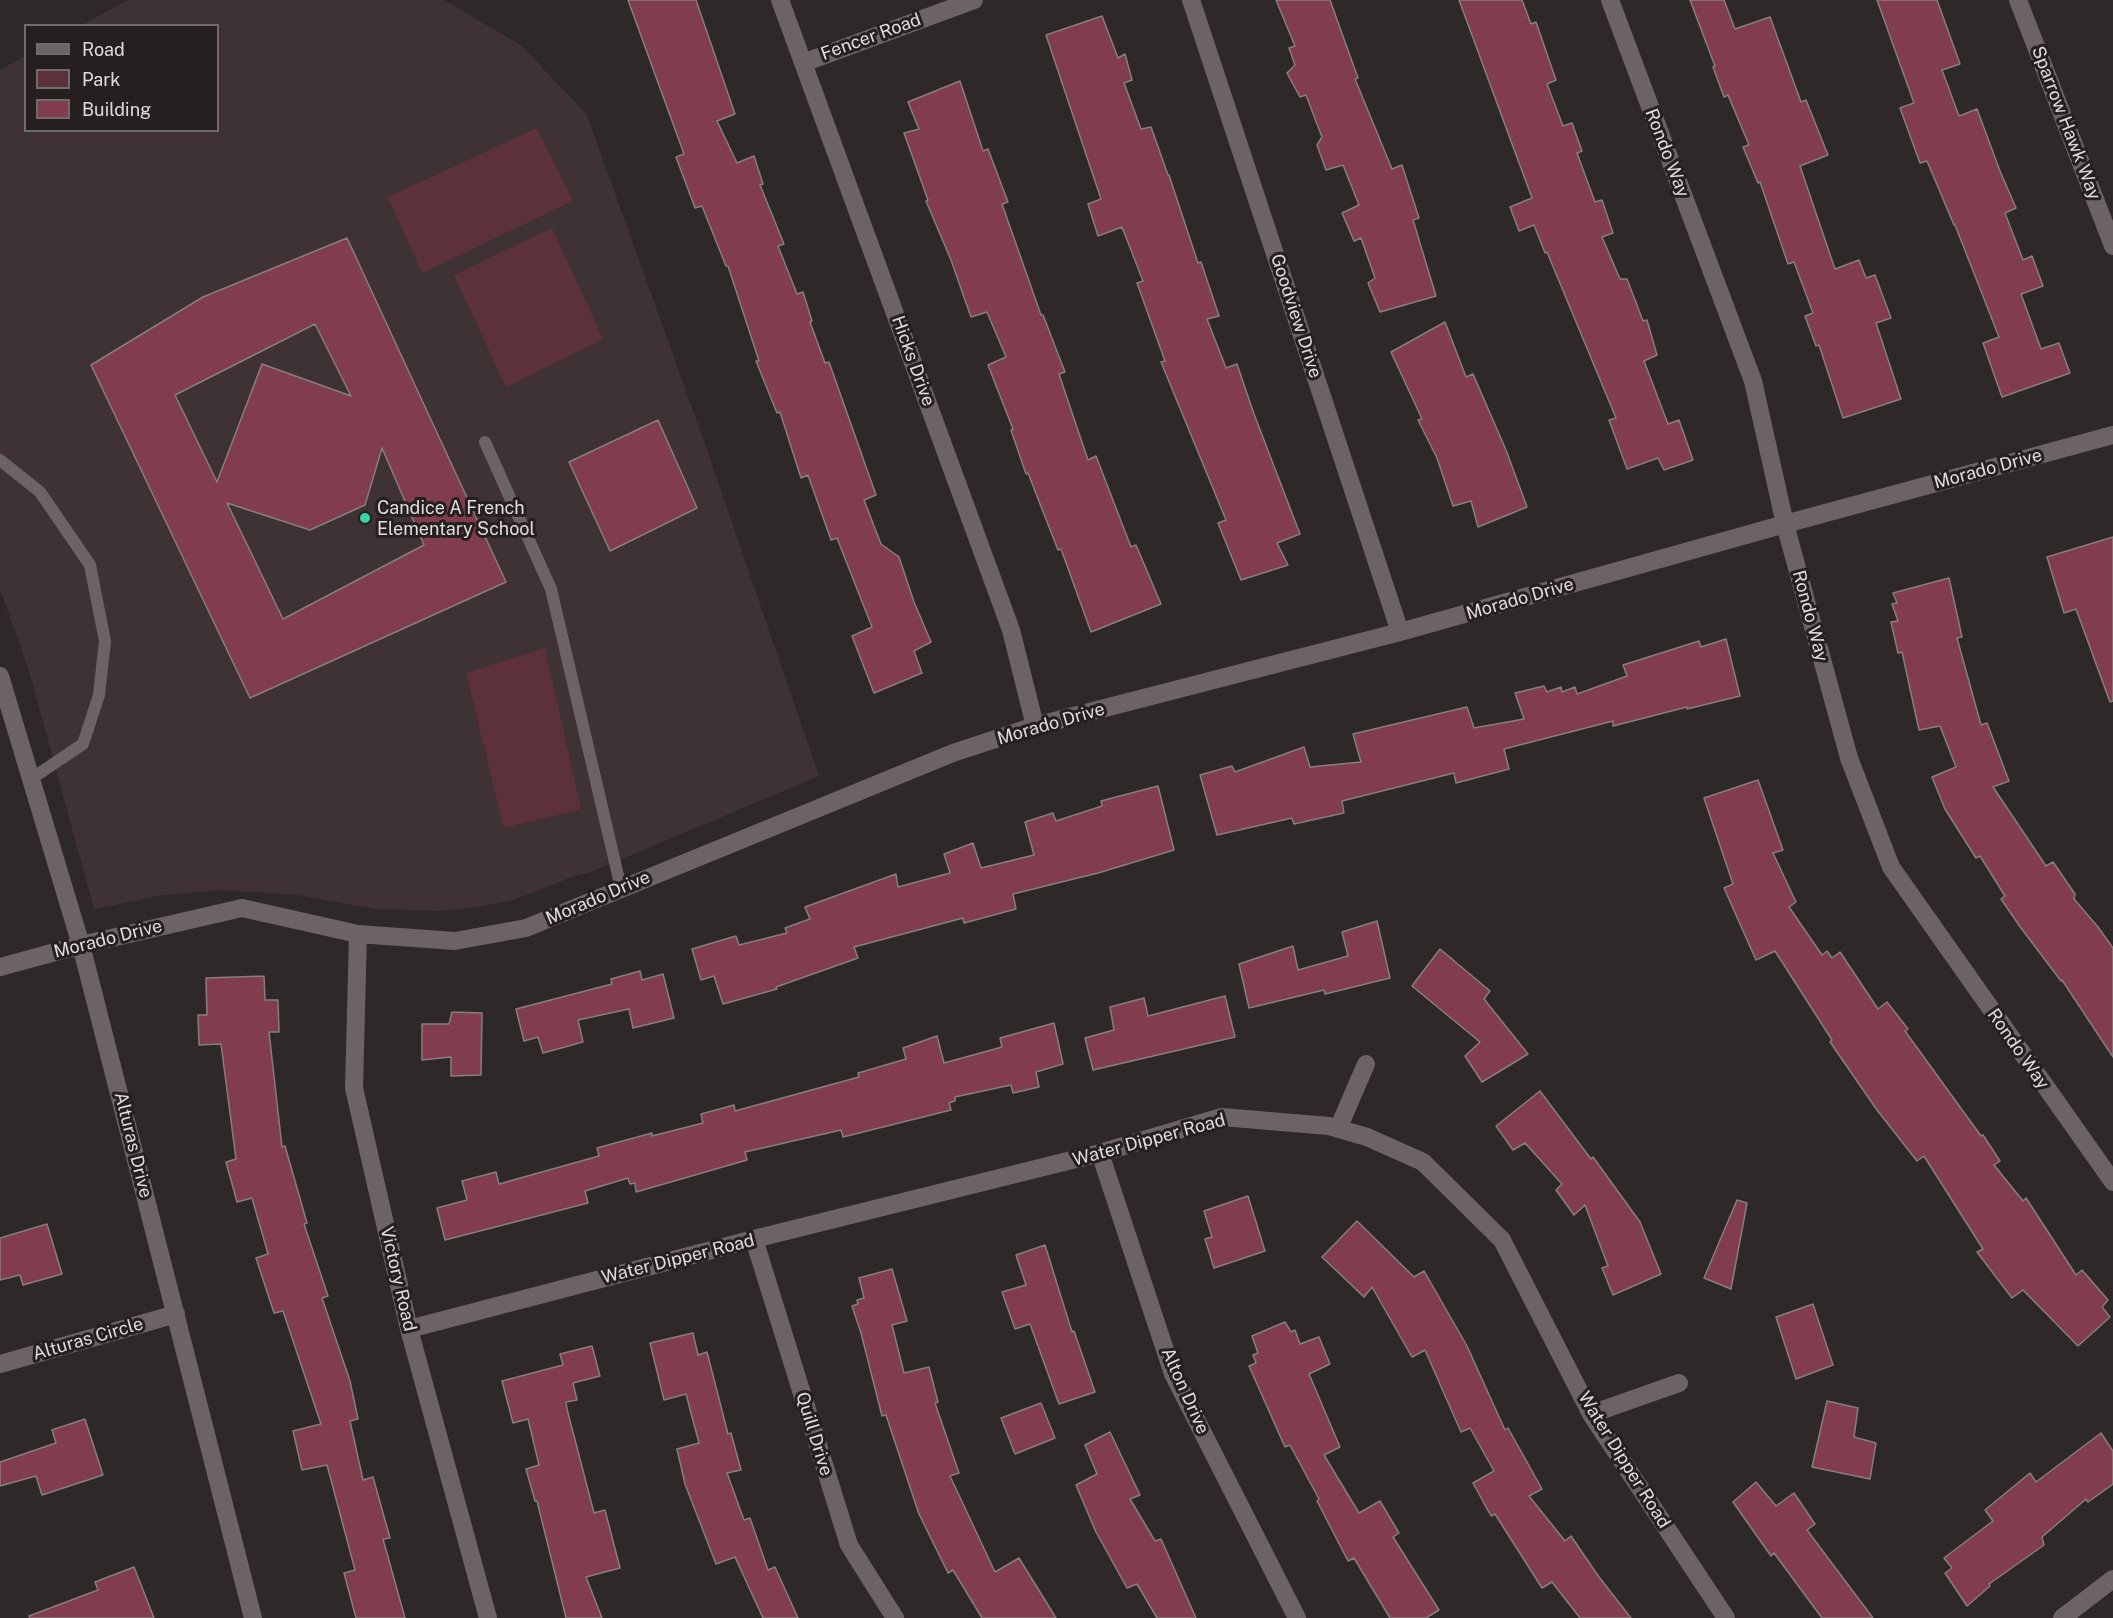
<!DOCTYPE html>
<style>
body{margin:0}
#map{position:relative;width:2113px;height:1618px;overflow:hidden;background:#2f2829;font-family:"Public Sans",sans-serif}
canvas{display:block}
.legend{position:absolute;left:24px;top:24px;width:195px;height:108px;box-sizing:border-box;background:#251f20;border:2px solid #706b6c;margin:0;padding:8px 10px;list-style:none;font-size:18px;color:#e0dcdd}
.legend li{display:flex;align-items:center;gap:12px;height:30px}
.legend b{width:30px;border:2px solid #706b6c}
</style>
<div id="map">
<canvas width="2113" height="1618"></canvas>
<ul class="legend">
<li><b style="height:8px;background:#6b6364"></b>Road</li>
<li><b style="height:16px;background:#5c313a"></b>Park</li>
<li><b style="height:16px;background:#813d4d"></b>Building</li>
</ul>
</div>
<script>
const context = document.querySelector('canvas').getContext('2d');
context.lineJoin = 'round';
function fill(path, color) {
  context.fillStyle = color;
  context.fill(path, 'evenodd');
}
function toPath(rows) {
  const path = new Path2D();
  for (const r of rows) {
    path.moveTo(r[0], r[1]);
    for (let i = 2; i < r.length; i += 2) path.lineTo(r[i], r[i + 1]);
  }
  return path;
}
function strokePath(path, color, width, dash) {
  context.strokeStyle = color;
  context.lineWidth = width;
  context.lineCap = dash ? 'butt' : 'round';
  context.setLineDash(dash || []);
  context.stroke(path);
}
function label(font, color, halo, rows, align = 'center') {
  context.font = font + ' "Public Sans",sans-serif';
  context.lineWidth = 6;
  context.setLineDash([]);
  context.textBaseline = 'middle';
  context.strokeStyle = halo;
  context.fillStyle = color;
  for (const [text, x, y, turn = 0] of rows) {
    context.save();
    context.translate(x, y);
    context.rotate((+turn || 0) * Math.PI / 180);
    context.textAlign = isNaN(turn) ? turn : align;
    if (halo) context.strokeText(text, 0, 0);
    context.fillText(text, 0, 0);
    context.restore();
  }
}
fill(toPath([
 [128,0,444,0,522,46,587,115,706,447,819,776,591,872,572,877,513,900,472,908,439,911,375,909,298,895,221,890,157,896,94,909,30,674,0,589,0,70,25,56,26,130,218,130,218,26,82,25]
]), '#3f3234');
fill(toPath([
 [537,128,573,201,422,273,388,197],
 [552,228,603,339,506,387,454,275],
 [545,648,581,809,504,828,466,673]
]), '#5c313a');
const building = toPath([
 [628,0,696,0,735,114,717,121,737,163,754,156,763,184,760,185,784,244,778,246,797,294,803,292,812,321,810,322,825,363,829,362,876,495,864,500,881,544,899,557,914,602,931,642,914,651,922,673,874,693,852,636,872,627,837,538,831,540,808,475,801,478,780,412,777,413,756,361,759,361,728,266,726,266,702,206,695,208,676,157,684,154,628,0],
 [1276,0,1330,0,1358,78,1355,79,1392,169,1402,165,1419,218,1413,220,1436,296,1380,312,1368,283,1375,278,1361,238,1354,241,1342,213,1359,205,1343,165,1326,170,1317,145,1322,137,1306,95,1300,97,1287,73,1295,65,1289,48,1295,46,1276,0],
 [1459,0,1522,0,1531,24,1536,22,1556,80,1547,84,1563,126,1572,123,1582,151,1577,153,1595,202,1602,200,1613,233,1602,237,1620,279,1627,279,1643,321,1647,320,1657,355,1644,361,1668,424,1679,420,1693,460,1664,470,1658,458,1627,469,1609,420,1616,418,1547,252,1545,253,1534,225,1519,231,1510,207,1532,198,1459,0],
 [1690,0,1724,0,1735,29,1770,17,1801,102,1806,100,1828,155,1800,166,1835,269,1859,260,1866,278,1875,275,1891,318,1876,323,1901,399,1843,418,1819,345,1816,346,1805,316,1813,313,1794,262,1788,264,1760,182,1758,183,1743,147,1749,145,1728,95,1724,97,1713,67,1715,66,1690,0],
 [1877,0,1937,0,1960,64,1942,70,1959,116,1977,109,2000,171,2016,208,2005,213,2023,260,2032,256,2043,286,2021,294,2041,349,2059,343,2070,373,2002,397,1983,343,1999,337,1955,225,1954,225,1927,161,1920,163,1900,108,1914,103,1877,0],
 [1102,16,1118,58,1125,54,1132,80,1124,83,1141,129,1151,127,1168,175,1169,175,1198,263,1201,262,1219,316,1207,319,1226,368,1237,364,1254,414,1300,534,1277,543,1288,565,1241,580,1218,523,1226,520,1161,362,1165,361,1137,283,1143,281,1122,227,1098,236,1088,204,1101,199,1046,35,1102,16],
 [960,81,983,151,988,149,1008,202,1002,204,1041,315,1043,315,1065,372,1059,374,1088,460,1096,456,1131,547,1136,545,1161,604,1091,632,1061,549,1058,550,1028,473,1026,474,1011,430,1013,429,988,365,1006,357,987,312,971,317,951,260,926,201,928,200,904,133,919,129,908,102,960,81],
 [347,238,506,582,250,698,91,365,203,297,347,238],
 [315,324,351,396,262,364,217,482,175,395,315,324],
 [382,448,424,545,283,619,227,503,310,530,365,505,382,448],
 [1445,322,1466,377,1473,374,1506,450,1527,507,1478,527,1471,501,1453,506,1437,458,1418,420,1422,419,1391,352,1445,322],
 [658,420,697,508,610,551,569,462,658,420],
 [2113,537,2113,701,2110,702,2076,609,2064,613,2047,557,2113,537],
 [1949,578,1962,637,1957,638,1981,725,1987,723,2009,781,1993,787,2046,866,2053,862,2075,894,2074,899,2098,927,2113,948,2113,1057,2062,980,2061,981,2021,928,2001,899,2005,896,1980,856,1976,858,1945,809,1932,777,1956,767,1940,726,1919,730,1902,652,1898,653,1891,622,1898,621,1892,604,1897,603,1893,593,1949,578],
 [1726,639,1740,696,1687,709,1687,707,1613,726,1613,721,1504,749,1509,769,1456,783,1454,773,1342,801,1344,813,1294,824,1292,818,1217,835,1200,775,1232,766,1235,772,1304,747,1310,767,1361,762,1353,734,1467,707,1474,728,1524,719,1515,693,1544,686,1547,692,1561,687,1562,692,1575,687,1577,694,1627,676,1623,665,1699,641,1701,647,1726,639],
 [1758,780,1783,850,1773,853,1796,902,1789,907,1822,955,1827,951,1832,958,1840,952,1878,1009,1887,1002,1908,1029,1905,1031,1981,1136,1983,1135,2000,1161,1994,1165,2023,1201,2026,1198,2076,1275,2082,1270,2108,1300,2102,1307,2110,1317,2078,1346,2023,1290,2012,1298,1977,1252,1983,1249,1924,1156,1917,1161,1877,1110,1830,1042,1832,1040,1775,951,1756,960,1724,888,1733,884,1704,798,1758,780],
 [1158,786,1174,850,1098,873,1013,894,1016,909,964,923,963,918,854,947,858,958,776,987,777,989,723,1004,714,976,701,980,692,949,736,936,739,945,787,933,785,928,810,919,805,907,896,874,898,887,950,873,944,854,973,843,981,868,1034,855,1025,822,1053,813,1056,821,1102,806,1101,801,1158,786],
 [1377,921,1390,978,1325,994,1324,990,1249,1008,1239,964,1293,946,1298,970,1348,956,1342,932,1377,921],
 [1440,949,1490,991,1484,999,1528,1054,1482,1082,1465,1056,1480,1042,1412,986,1440,949],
 [640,971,642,980,663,974,674,1018,633,1028,629,1009,578,1020,583,1042,543,1053,538,1037,524,1041,516,1009,612,984,611,979,640,971],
 [264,976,265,1000,278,1000,279,1032,269,1032,282,1147,285,1146,307,1223,304,1224,328,1296,322,1298,350,1381,358,1419,350,1421,363,1480,373,1477,390,1538,383,1539,405,1618,356,1618,344,1573,355,1570,327,1465,302,1470,293,1431,321,1424,283,1311,274,1313,256,1258,268,1254,252,1198,237,1202,226,1162,236,1159,221,1044,199,1045,198,1015,207,1015,206,978,264,976],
 [1225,996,1235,1037,1093,1070,1085,1038,1114,1030,1110,1007,1144,998,1148,1016,1225,996],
 [452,1012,482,1013,481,1075,451,1076,451,1057,422,1060,422,1024,449,1024,452,1012],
 [1054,1023,1063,1064,1036,1072,1039,1087,1013,1093,1011,1085,955,1097,955,1101,949,1103,951,1110,843,1137,841,1130,745,1152,747,1160,636,1192,635,1183,630,1184,628,1178,585,1191,588,1203,445,1240,437,1208,467,1200,462,1181,496,1172,499,1184,599,1156,597,1148,652,1133,652,1136,703,1123,701,1114,734,1105,735,1111,859,1077,858,1073,906,1059,903,1048,937,1036,944,1063,1002,1047,1000,1038,1054,1023],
 [1540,1091,1591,1159,1593,1157,1640,1222,1661,1274,1613,1295,1602,1268,1608,1266,1585,1205,1574,1215,1556,1190,1562,1184,1525,1143,1513,1150,1496,1126,1540,1091],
 [1248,1196,1265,1251,1214,1268,1205,1239,1212,1237,1204,1211,1248,1196],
 [1737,1200,1747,1203,1731,1289,1704,1278,1737,1200],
 [1357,1221,1414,1277,1424,1271,1467,1346,1505,1430,1508,1428,1542,1489,1529,1496,1565,1541,1571,1536,1599,1577,1631,1618,1580,1618,1552,1582,1542,1588,1495,1514,1491,1516,1473,1483,1494,1471,1470,1428,1461,1432,1425,1350,1412,1357,1372,1287,1364,1297,1322,1257,1357,1221],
 [47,1224,62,1274,23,1285,20,1275,0,1280,0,1238,47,1224],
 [1045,1245,1072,1332,1074,1331,1095,1392,1059,1404,1030,1324,1015,1329,1002,1292,1026,1285,1016,1255,1045,1245],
 [892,1269,907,1321,892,1325,904,1373,929,1367,938,1402,935,1403,959,1473,950,1476,995,1572,1019,1558,1056,1618,982,1618,953,1570,948,1573,919,1514,886,1415,882,1416,861,1333,852,1306,858,1304,857,1300,864,1298,859,1278,892,1269],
 [1813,1304,1833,1365,1796,1379,1776,1317,1813,1304],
 [1285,1322,1291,1332,1295,1330,1300,1344,1319,1337,1330,1364,1309,1374,1340,1447,1324,1455,1359,1513,1380,1501,1399,1533,1393,1537,1439,1610,1426,1618,1390,1618,1354,1558,1348,1561,1317,1501,1319,1499,1290,1445,1285,1447,1249,1366,1256,1363,1253,1355,1258,1353,1252,1336,1285,1322],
 [693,1333,698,1355,707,1352,728,1434,731,1433,741,1470,727,1473,744,1520,750,1518,768,1570,775,1567,798,1618,763,1618,735,1557,716,1564,685,1484,677,1449,699,1443,686,1394,664,1400,650,1343,693,1333],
 [592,1346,600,1376,573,1383,577,1400,566,1402,567,1409,594,1513,605,1510,620,1568,586,1577,602,1618,566,1618,537,1501,535,1501,526,1469,539,1465,528,1419,513,1423,502,1381,563,1365,560,1354,592,1346],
 [1827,1401,1858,1408,1854,1437,1876,1443,1870,1479,1812,1467,1827,1401],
 [1041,1403,1055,1438,1015,1454,1001,1418,1041,1403],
 [85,1419,103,1475,42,1495,36,1476,0,1486,0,1462,56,1443,52,1430,85,1419],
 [1110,1432,1140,1495,1130,1499,1155,1541,1161,1539,1196,1618,1157,1618,1137,1584,1127,1588,1096,1532,1076,1485,1097,1474,1085,1445,1110,1432],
 [2101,1433,2113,1451,2113,1484,2088,1502,2086,1499,2042,1537,2044,1545,1989,1584,1990,1586,1967,1606,1945,1573,1952,1568,1944,1558,1993,1521,1985,1510,2030,1473,2036,1482,2101,1433],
 [1756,1482,1776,1506,1794,1493,1815,1524,1807,1530,1873,1618,1822,1618,1774,1553,1771,1556,1733,1502,1756,1482],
 [134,1567,154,1618,30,1618,29,1616,98,1590,95,1582,134,1567]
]);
fill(building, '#813d4d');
strokePath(building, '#867e7f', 1.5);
strokePath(toPath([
 [485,442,551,589,621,888],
 [0,460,40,492,90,565,105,641,99,695,83,744,31,779]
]), '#6b6364', 12);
strokePath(toPath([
 [780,0,1011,630,1035,726],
 [1191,0,1400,632],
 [1610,0,1753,381,1785,524,1849,758,1891,867,2113,1182],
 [2018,0,2113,246],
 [803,63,974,0],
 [0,676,81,945,253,1618],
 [358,934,354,1088,409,1329,488,1618],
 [0,967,81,945,242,908,358,934,455,941,526,928,953,753,1035,726,1400,632,1785,524,2113,435],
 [1338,1129,1366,1064],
 [1100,1153,1173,1374,1297,1618],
 [754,1239,849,1545,895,1618],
 [409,1329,754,1239,1100,1153,1222,1117,1329,1126,1367,1137,1423,1162,1502,1240,1591,1414,1726,1618],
 [0,1364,176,1314],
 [1591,1414,1679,1383],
 [2062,1618,2113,1579]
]), '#6b6364', 18);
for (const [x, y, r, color] of [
 [365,518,6,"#36d4a7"]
]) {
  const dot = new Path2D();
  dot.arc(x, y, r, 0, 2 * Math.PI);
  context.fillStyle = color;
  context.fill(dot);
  strokePath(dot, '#251f20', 2);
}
label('18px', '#e0dcdd', '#251f20', [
 ["Fencer Road",871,37,-20],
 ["Sparrow Hawk Way",2066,123,69],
 ["Rondo Way",1667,153,69],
 ["Goodview Drive",1296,316,72],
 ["Hicks Drive",913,361,70],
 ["Morado Drive",1988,469,-15],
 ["Morado Drive",1520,599,-16],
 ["Rondo Way",1810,616,75],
 ["Morado Drive",1051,724,-16],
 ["Morado Drive",598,898,-23],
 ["Morado Drive",108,939,-14],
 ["Rondo Way",2018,1049,55],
 ["Water Dipper Road",1149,1140,-15],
 ["Alturas Drive",133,1145,76],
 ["Water Dipper Road",678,1259,-14],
 ["Victory Road",398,1279,77],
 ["Alturas Circle",88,1339,-16],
 ["Alton Drive",1185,1391,66],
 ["Quill Drive",814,1434,73],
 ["Water Dipper Road",1624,1460,58]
]);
label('18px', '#e0dcdd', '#251f20', [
 ["Candice A French",377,508],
 ["Elementary School",377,529]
], 'left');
</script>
